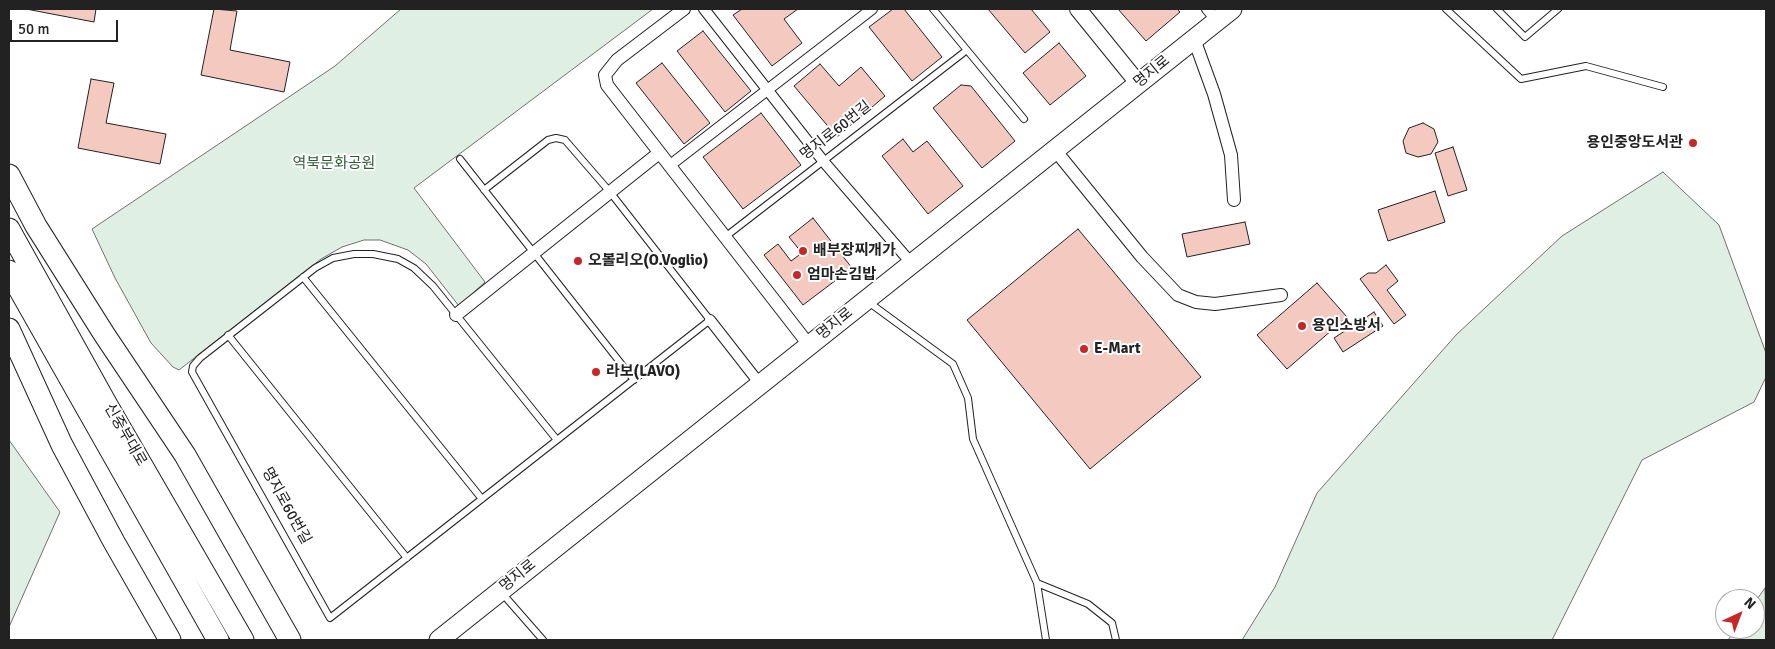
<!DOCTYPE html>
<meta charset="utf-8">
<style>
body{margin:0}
#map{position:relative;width:1775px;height:649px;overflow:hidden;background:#fff;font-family:Signika,sans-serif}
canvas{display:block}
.frame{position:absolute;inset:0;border:10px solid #222;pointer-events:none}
.north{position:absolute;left:1715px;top:589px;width:50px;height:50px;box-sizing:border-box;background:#fff;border:1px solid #a7a7a7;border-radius:50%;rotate:43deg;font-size:14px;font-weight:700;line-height:20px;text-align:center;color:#222}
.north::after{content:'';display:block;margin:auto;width:18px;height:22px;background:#c62828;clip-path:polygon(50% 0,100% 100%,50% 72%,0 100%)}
.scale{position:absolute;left:10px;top:20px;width:108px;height:22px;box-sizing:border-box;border:2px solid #222;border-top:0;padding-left:6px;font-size:15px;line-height:18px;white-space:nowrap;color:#222;-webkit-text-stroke:4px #fff;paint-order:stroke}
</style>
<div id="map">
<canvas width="1775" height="649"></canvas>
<div class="frame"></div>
<div class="north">N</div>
<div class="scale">50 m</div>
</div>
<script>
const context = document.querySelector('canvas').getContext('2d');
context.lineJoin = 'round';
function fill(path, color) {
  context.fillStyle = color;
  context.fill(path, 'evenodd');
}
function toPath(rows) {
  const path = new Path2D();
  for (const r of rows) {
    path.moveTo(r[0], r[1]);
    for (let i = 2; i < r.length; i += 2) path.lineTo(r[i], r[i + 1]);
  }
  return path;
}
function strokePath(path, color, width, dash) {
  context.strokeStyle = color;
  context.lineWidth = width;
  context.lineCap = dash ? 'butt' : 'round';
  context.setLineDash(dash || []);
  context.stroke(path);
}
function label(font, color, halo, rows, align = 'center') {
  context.font = font + ' Signika,"Noto Sans KR",sans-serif';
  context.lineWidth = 4;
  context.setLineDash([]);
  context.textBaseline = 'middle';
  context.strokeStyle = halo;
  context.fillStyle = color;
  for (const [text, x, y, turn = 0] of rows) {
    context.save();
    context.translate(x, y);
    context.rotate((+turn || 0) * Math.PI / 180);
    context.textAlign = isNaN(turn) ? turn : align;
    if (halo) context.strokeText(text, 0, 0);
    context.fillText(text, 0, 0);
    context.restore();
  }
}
const green = toPath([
 [401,9,653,9,414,188,485,282,459,306,426,264,408,250,380,240,364,240,342,247,321,259,179,370,173,367,151,343,115,278,92,229,335,66,401,9],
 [1663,172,1719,225,1766,353,1766,377,1754,402,1642,460,1552,640,1242,640,1275,587,1317,493,1456,335,1562,236,1663,172],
 [9,440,60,512,9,627,9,440],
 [1765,588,1766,640,1728,640,1736,629,1755,629,1755,602,1765,588]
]);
fill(green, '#e0efe3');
strokePath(green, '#6f6f6f', 1);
const building = toPath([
 [26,9,96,9,94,22,26,9],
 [214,9,237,11,230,50,290,62,284,92,201,75,214,9],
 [742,9,798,9,784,19,802,43,772,66,733,15,742,9],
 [893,9,904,9,942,57,912,81,869,27,893,9],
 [988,9,1031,9,1050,32,1025,53,988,9],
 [1118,9,1177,9,1180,12,1146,41,1118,9],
 [703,31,751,91,725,112,677,51,703,31],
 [1059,43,1086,76,1050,105,1023,73,1059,43],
 [662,63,710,123,684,144,636,83,662,63],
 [820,64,839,86,861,67,885,96,837,137,794,86,820,64],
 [91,79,114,83,106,123,166,134,160,164,78,148,91,79],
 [961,85,971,86,1015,141,982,168,933,108,961,85],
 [761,113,801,165,743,209,703,157,761,113],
 [1423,123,1434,129,1438,142,1431,154,1418,157,1406,153,1403,141,1409,128,1423,123],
 [903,139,913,152,927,141,963,186,928,214,882,156,903,139],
 [1453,147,1467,190,1448,196,1435,153,1453,147],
 [1435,191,1445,222,1388,241,1378,210,1435,191],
 [813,218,852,268,803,305,764,255,778,244,791,261,802,253,789,237,813,218],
 [1245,222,1250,244,1187,257,1182,234,1245,222],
 [1078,229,1201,377,1090,469,967,320,1078,229],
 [1386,265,1398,281,1387,290,1406,315,1394,324,1360,279,1368,273,1376,273,1386,265],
 [1317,283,1347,317,1287,369,1257,335,1317,283],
 [1374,312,1383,326,1343,352,1334,338,1374,312]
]);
fill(building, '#f3c9c0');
strokePath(building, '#222', 1);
const service = toPath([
 [933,9,1024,119],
 [1446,9,1521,79,1586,66,1663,87],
 [1497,9,1525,37,1558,9],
 [460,159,634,380],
 [484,190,548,140,556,138,565,140,610,192,710,320,330,618,192,372,193,366,200,358,315,268,333,258,354,254,373,254,398,259,414,268,433,286,557,440],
 [725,237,967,50],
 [303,277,482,499],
 [867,301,953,364,968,398,973,439,1037,583,1088,604,1112,623,1116,640],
 [228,335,407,558],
 [1037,583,1046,640],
 [501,592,543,640]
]);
const pedestrian = toPath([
 [704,9,824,162,912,264],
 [1207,9,1217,21],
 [669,166,872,9],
 [710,320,760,384]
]);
const minor = toPath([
 [684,9,617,60,605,75,607,85,809,345],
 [1194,39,1214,94,1231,155,1234,200],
 [1055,150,1142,257,1178,295,1196,302,1215,304,1281,295],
 [456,315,659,153]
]);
const tertiary = toPath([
 [1078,9,1138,83]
]);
const secondary = toPath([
 [439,640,1232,9]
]);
const trunk = toPath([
 [9,175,36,226,104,334,185,455,290,640],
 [9,229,107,405,243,640],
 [9,271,218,640],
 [9,329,62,445,114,542,170,640]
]);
strokePath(service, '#222', 8);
strokePath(pedestrian, '#222', 12);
strokePath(minor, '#222', 14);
strokePath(tertiary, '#222', 18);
strokePath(secondary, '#222', 21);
strokePath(trunk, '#222', 23);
strokePath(service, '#fff', 6);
strokePath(pedestrian, '#fff', 10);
strokePath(minor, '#fff', 12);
strokePath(tertiary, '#fff', 16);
strokePath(secondary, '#fff', 19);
strokePath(trunk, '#fff', 21);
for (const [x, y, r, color] of [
 [1693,143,5,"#c62828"],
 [803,251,5,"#c62828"],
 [578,261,5,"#c62828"],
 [797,275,5,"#c62828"],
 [1302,326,5,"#c62828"],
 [1084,349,5,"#c62828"],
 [596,372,5,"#c62828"]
]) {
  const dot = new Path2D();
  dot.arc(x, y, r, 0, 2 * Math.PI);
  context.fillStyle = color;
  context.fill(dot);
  strokePath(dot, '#fff', 2);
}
label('15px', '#222', '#fff', [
 ["명지로",1152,72,-39],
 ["명지로60번길",836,131,-38],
 ["명지로",835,324,-39],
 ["신중부대로",125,435,60],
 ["명지로60번길",286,506,61],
 ["명지로",518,576,-39]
]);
label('bold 15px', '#222', '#fff', [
 ["용인중앙도서관",1683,143,"right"],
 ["배부장찌개가",813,251],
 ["오볼리오(O.Voglio)",588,261],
 ["엄마손김밥",807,275],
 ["용인소방서",1312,326],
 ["E-Mart",1094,349],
 ["라보(LAVO)",606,372]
], 'left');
label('15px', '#2f5e38', '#fff', [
 ["역북문화공원",334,164]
]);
</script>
